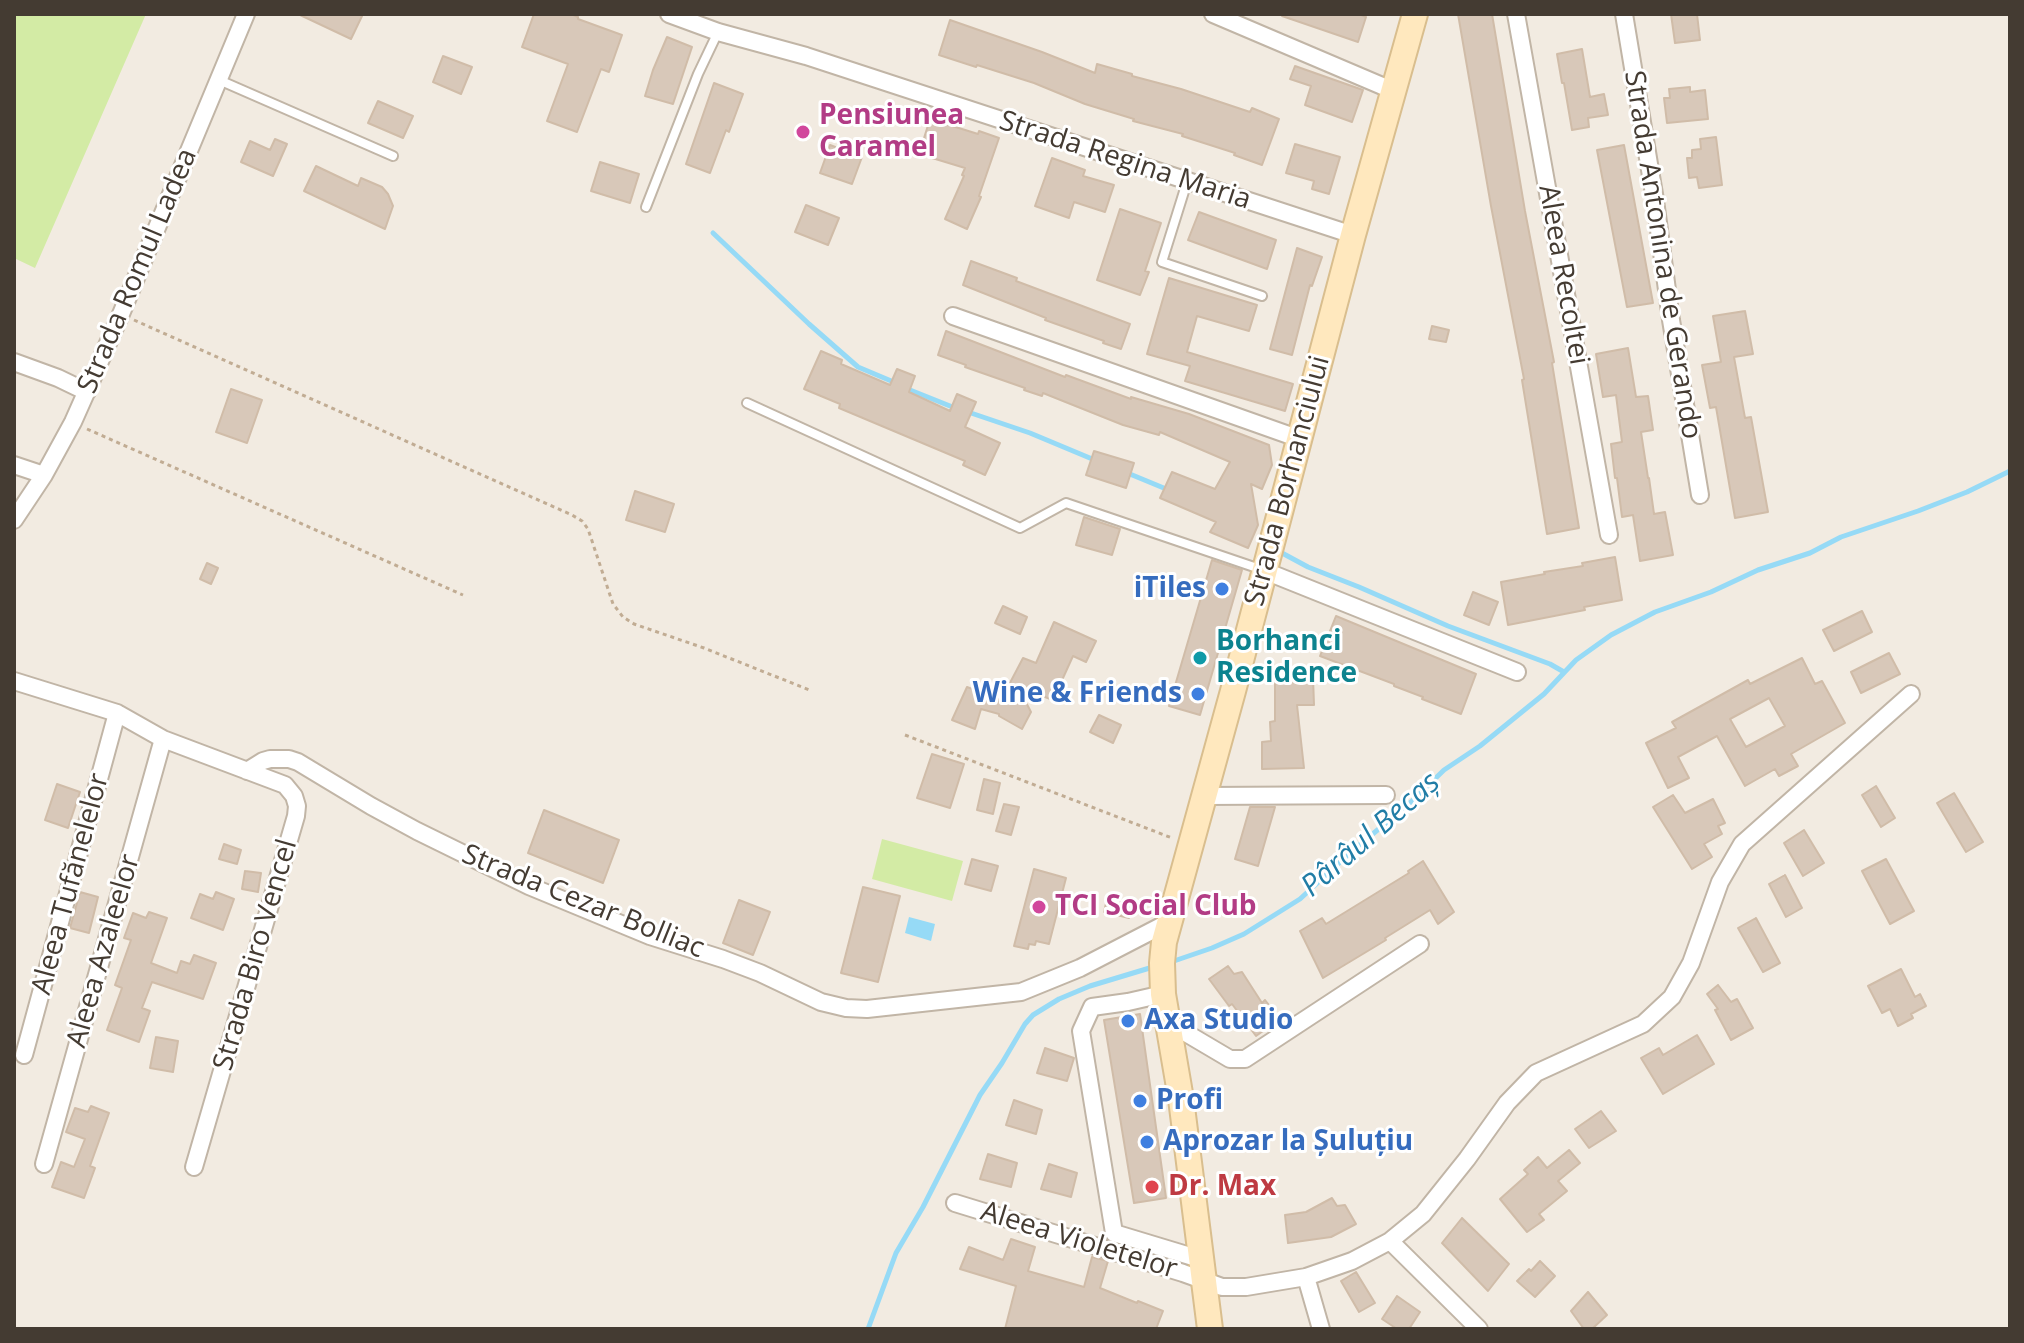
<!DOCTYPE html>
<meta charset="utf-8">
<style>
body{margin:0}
#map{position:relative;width:2024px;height:1343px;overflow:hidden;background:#f2ebe1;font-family:"Open Sans",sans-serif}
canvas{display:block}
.frame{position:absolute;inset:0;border:16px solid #443b32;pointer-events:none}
</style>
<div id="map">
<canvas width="2024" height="1343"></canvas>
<div class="frame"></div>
</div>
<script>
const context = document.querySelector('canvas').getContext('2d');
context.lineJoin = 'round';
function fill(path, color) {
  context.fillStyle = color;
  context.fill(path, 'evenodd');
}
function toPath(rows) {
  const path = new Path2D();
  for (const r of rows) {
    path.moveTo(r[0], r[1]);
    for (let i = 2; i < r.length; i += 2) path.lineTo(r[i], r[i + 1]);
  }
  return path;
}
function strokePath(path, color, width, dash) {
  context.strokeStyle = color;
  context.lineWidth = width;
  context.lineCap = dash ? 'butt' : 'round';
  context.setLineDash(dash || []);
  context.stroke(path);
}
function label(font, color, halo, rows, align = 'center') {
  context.font = font + ' "Open Sans",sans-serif';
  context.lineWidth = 6;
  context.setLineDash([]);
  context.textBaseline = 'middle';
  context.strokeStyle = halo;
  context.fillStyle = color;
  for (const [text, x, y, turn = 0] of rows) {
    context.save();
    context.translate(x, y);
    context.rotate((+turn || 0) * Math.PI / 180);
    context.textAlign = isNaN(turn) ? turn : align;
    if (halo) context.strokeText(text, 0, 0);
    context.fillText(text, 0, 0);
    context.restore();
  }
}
fill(toPath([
 [14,14,146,14,35,268,14,258],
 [882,839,963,861,952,901,872,879]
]), '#d3eba5');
fill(toPath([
 [909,917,935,924,931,941,905,933]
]), '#96daf6');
strokePath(toPath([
 [713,233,809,324,858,367,896,383],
 [905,388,955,408],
 [968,412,1030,433,1097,461],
 [1125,472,1171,491],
 [1282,553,1308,567,1359,587,1448,626,1550,664,1564,672],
 [1171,962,1212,948,1244,934,1300,899,1350,853,1411,802,1444,770,1480,746,1544,694,1576,660,1611,635,1655,612,1711,592,1758,570,1810,553,1841,537,1918,511,1967,492,2010,471],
 [868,1329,896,1253,923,1207,980,1095,1002,1063,1025,1024,1033,1015,1059,999,1090,986,1153,967]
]), '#96daf6', 5);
const building = toPath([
 [298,14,363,14,351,39,298,14],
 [534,14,571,14,578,17,578,19,622,35,609,72,601,69,577,132,547,121,568,64,522,47,534,14],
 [1282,14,1359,14,1366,17,1358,42,1282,16,1282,14],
 [1458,14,1492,14,1525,211,1554,362,1552,363,1579,528,1547,534,1522,380,1524,379,1491,206,1458,14],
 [1671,14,1697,14,1700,40,1675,43,1671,14],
 [950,20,1042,52,1095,73,1097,64,1132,74,1132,76,1181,89,1250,112,1252,108,1279,119,1262,165,1234,155,1235,153,1182,136,1183,134,1133,121,1134,119,1085,104,1034,83,977,65,976,67,939,55,950,20],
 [667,37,692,47,673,104,645,96,653,70,667,37],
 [1582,49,1590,97,1604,94,1608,115,1588,118,1589,127,1572,130,1564,83,1562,83,1557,54,1582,49],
 [443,56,472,67,461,94,433,82,443,56],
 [1295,66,1363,90,1352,122,1305,105,1311,86,1290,79,1295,66],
 [714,83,743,94,729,132,726,130,710,173,686,164,714,83],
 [1690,87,1690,92,1705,90,1708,119,1667,123,1664,98,1670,98,1669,89,1690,87],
 [378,101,413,116,403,138,368,123,378,101],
 [930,119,978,134,979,131,999,138,979,196,981,197,967,229,945,219,964,176,962,175,965,168,919,154,930,119],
 [1716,137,1722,185,1699,188,1697,177,1689,178,1687,158,1692,158,1692,150,1701,149,1700,139,1716,137],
 [275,139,287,144,273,176,241,162,250,141,270,150,275,139],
 [1295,144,1340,157,1329,194,1312,189,1314,181,1286,173,1295,144],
 [830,145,862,157,852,184,820,173,830,145],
 [1624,145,1653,303,1627,307,1597,150,1624,145],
 [1052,158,1085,170,1083,176,1114,185,1105,212,1074,202,1069,218,1035,206,1052,158],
 [600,162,639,174,630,203,591,191,600,162],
 [316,166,358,186,361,178,382,187,388,194,393,206,385,229,304,191,316,166],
 [806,205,839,218,828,245,795,232,806,205],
 [1120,209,1161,223,1145,271,1149,272,1140,295,1097,280,1120,209],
 [1199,212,1276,240,1267,269,1188,240,1199,212],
 [1297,248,1322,257,1312,286,1310,285,1292,355,1270,349,1297,248],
 [971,261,1017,278,1016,281,1130,324,1121,349,1103,343,1104,341,1045,320,1046,318,963,285,971,261],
 [1169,278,1257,305,1249,331,1197,316,1187,352,1293,384,1285,411,1185,381,1190,366,1147,354,1169,278],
 [1745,311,1753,354,1734,357,1745,418,1751,417,1768,512,1735,518,1716,407,1710,408,1702,365,1721,362,1713,316,1745,311],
 [1432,326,1449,330,1446,342,1429,339,1432,326],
 [946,331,1065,377,1066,375,1131,399,1131,397,1189,414,1269,445,1272,465,1262,489,1251,484,1258,525,1248,548,1210,532,1216,522,1160,498,1172,472,1215,489,1230,462,1160,432,1159,435,1123,425,1043,393,1042,396,1024,390,1025,388,965,367,966,365,938,355,946,331],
 [1628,348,1636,397,1648,396,1653,430,1641,432,1648,478,1649,478,1654,514,1665,512,1673,555,1640,561,1633,515,1622,517,1617,478,1615,478,1611,444,1622,442,1616,395,1603,397,1596,354,1628,348],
 [821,351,842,360,841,364,890,385,897,369,915,376,909,392,950,411,957,394,976,402,965,427,1000,443,985,475,963,465,965,461,839,408,840,404,804,389,821,351],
 [231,389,262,400,247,443,216,432,231,389],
 [1094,451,1134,463,1126,488,1086,475,1094,451],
 [635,491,674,504,665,532,626,520,635,491],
 [1084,517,1120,529,1112,555,1076,545,1084,517],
 [1615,557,1622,600,1584,607,1585,610,1508,625,1501,582,1545,574,1544,572,1583,566,1582,563,1615,557],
 [1212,560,1242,570,1200,715,1169,706,1212,560],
 [207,563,218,568,211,584,200,579,207,563],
 [1473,592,1498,602,1489,625,1464,615,1473,592],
 [1003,606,1027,617,1020,634,995,623,1003,606],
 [1862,611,1872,632,1834,651,1823,630,1862,611],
 [1336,616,1476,674,1461,714,1422,699,1423,697,1394,686,1394,684,1320,656,1336,616],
 [1054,622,1096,641,1086,662,1073,656,1053,700,1018,687,1031,712,1022,729,999,716,999,714,981,709,975,729,952,720,967,687,1001,700,1023,658,1036,663,1054,622],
 [1889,653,1900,674,1861,693,1851,672,1889,653],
 [1802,658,1815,684,1822,681,1845,723,1791,754,1798,766,1779,776,1775,769,1745,786,1717,736,1678,757,1689,778,1668,788,1646,743,1676,728,1672,722,1748,680,1750,684,1802,658],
 [1769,698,1785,726,1746,747,1730,719,1769,698],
 [1313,677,1314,705,1297,705,1304,768,1262,769,1262,742,1271,741,1270,722,1275,721,1275,678,1313,677],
 [1099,715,1121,725,1113,743,1090,732,1099,715],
 [932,754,964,764,950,808,917,798,932,754],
 [984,779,1000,783,993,814,977,810,984,779],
 [57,784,80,792,68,828,45,820,57,784],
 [1876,786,1895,818,1881,827,1862,795,1876,786],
 [1954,793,1983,842,1966,852,1937,803,1954,793],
 [1673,795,1685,813,1713,799,1725,823,1718,826,1722,834,1704,844,1712,857,1692,869,1653,807,1673,795],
 [1004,804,1019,807,1011,835,996,831,1004,804],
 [1250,807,1275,807,1258,866,1235,859,1250,807],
 [544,810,619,840,603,883,528,853,544,810],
 [1804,830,1824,863,1803,876,1784,843,1804,830],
 [224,844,241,850,237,864,219,859,224,844],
 [972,859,998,866,991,891,965,884,972,859],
 [1886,859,1914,911,1890,924,1862,871,1886,859],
 [1423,861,1454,912,1438,924,1430,910,1385,938,1386,940,1323,978,1300,931,1322,918,1326,924,1409,873,1408,871,1423,861],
 [1034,869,1066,878,1049,944,1036,941,1035,945,1029,944,1028,949,1014,946,1034,869],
 [245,871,261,873,258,892,242,889,245,871],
 [1785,875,1802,908,1786,917,1769,884,1785,875],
 [863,887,900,896,878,982,841,973,863,887],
 [80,892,98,897,89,933,70,928,80,892],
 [216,892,234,899,223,930,191,918,200,894,213,899,216,892],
 [1107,899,1133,905,1129,918,1104,912,1107,899],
 [739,900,770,912,753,955,723,943,739,900],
 [149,912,167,918,151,963,177,973,181,961,190,964,194,955,216,963,203,999,152,982,142,1008,150,1011,139,1042,107,1030,122,988,115,985,131,940,124,938,133,913,146,918,149,912],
 [1756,918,1780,963,1763,972,1738,928,1756,918],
 [1228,966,1234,974,1242,972,1262,1003,1265,1000,1280,1019,1256,1036,1232,1004,1229,1006,1209,979,1228,966],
 [1901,969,1915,997,1920,994,1926,1006,1911,1014,1913,1018,1898,1026,1890,1009,1882,1013,1868,986,1901,969],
 [1718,985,1731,1002,1737,999,1753,1028,1731,1040,1715,1010,1718,1009,1707,994,1718,985],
 [1140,1014,1166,1198,1134,1203,1104,1020,1140,1014],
 [1697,1035,1714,1064,1663,1094,1641,1058,1659,1048,1663,1055,1697,1035],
 [156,1037,178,1041,173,1072,150,1068,156,1037],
 [1045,1048,1074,1058,1067,1081,1037,1073,1045,1048],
 [1014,1100,1042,1110,1036,1134,1006,1125,1014,1100],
 [91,1106,109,1113,90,1166,95,1168,84,1198,52,1187,61,1162,74,1167,85,1139,66,1132,75,1108,88,1112,91,1106],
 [1601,1111,1616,1131,1589,1148,1575,1129,1601,1111],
 [1569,1150,1580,1163,1558,1181,1567,1191,1539,1214,1544,1220,1527,1232,1500,1199,1528,1174,1524,1170,1538,1157,1547,1168,1569,1150],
 [988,1154,1017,1163,1011,1187,980,1179,988,1154],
 [1049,1164,1077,1173,1071,1197,1041,1189,1049,1164],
 [1332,1198,1337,1206,1345,1205,1356,1224,1331,1237,1288,1243,1285,1215,1306,1212,1332,1198],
 [1462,1218,1509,1264,1488,1291,1442,1243,1462,1218],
 [1011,1239,1035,1247,1028,1271,1084,1287,1092,1257,1108,1261,1100,1288,1137,1303,1138,1301,1163,1311,1156,1329,1005,1329,1016,1286,960,1269,969,1247,1003,1260,1011,1239],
 [1540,1261,1555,1276,1535,1297,1517,1281,1529,1269,1531,1271,1540,1261],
 [1356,1272,1375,1303,1359,1312,1341,1281,1356,1272],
 [1588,1292,1607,1315,1592,1329,1584,1329,1571,1311,1588,1292],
 [1397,1296,1420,1312,1409,1329,1397,1329,1382,1319,1397,1296]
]);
fill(building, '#d8c8b9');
strokePath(building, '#d0bca8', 2);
const lane = toPath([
 [219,80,393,156],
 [1187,182,1162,262,1262,296],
 [646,207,698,74,718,32],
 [747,403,1020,528,1066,503,1260,569]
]);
const street = toPath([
 [669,14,718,32,806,56,1353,235],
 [1213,14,1394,91],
 [1516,14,1609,535],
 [1624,14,1655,200,1671,320,1700,495],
 [953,316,1300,439],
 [14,362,58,378,87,392],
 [14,465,44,475],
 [14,520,44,475,73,422,121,314,246,14],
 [1265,571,1517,672],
 [14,681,117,713,163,739,285,785,294,796,297,806,296,816,194,1167],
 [247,771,263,761,270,759,289,759,298,762,371,806,417,831,529,886,650,936,723,959,760,973,821,1002,846,1008,867,1009,1021,992,1080,968,1169,922],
 [1204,796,1386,795],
 [1163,994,1128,1002,1092,1007,1081,1031,1114,1233,1200,1259],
 [1169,1023,1230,1059,1245,1059,1420,944],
 [24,1055,117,713],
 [44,1164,163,739],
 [955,1203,1183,1273,1222,1287,1246,1287,1306,1277,1352,1261,1390,1241,1423,1214,1467,1159,1507,1103,1536,1073,1643,1024,1672,997,1691,963,1720,882,1742,844,1911,694],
 [1390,1241,1479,1329],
 [1306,1277,1321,1329]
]);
const secondary = toPath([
 [1210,1329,1181,1099,1163,994,1162,963,1164,942,1233,691,1353,235,1415,14]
]);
strokePath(lane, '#c1b5a6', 12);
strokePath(street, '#c1b5a6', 20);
strokePath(secondary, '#d9be8e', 28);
strokePath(toPath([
 [134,320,572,515,582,521,588,529,613,604,623,617,634,624,704,648,812,691],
 [87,429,463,595],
 [905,735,1172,838]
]), '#c1ac93', 3, [4, 4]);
strokePath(lane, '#fff', 8);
strokePath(street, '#fff', 16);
strokePath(secondary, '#ffe8be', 24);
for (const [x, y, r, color] of [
 [803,132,8,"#d1479c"],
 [1222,589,8,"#3f7fe0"],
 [1200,658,8,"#0f9aa8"],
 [1198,694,8,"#3f7fe0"],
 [1039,907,8,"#d1479c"],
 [1128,1021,8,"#3f7fe0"],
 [1140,1101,8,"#3f7fe0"],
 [1147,1142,8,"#3f7fe0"],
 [1152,1187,8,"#e0444e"]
]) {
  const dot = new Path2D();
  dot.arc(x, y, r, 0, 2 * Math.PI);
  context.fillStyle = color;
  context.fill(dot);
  strokePath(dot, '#fff', 3);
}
label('bold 28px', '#b23c85', '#fff', [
 ["Pensiunea",819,116],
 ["Caramel",819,148],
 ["TCI Social Club",1055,907]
], 'left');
label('28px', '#443b32', '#fff', [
 ["Strada Regina Maria",1125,161,18],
 ["Strada Antonina de Gerando",1662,255,81],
 ["Strada Romul Ladea",138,271,-67],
 ["Aleea Recoltei",1563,275,80],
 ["Strada Borhanciului",1288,481,-75],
 ["Aleea Tufănelelor",71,884,-75],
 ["Strada Cezar Bolliac",583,902,22],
 ["Aleea Azaleelor",104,951,-74],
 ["Strada Biro Vencel",256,955,-74],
 ["Aleea Violetelor",1079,1241,17]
]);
label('bold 28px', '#366cbe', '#fff', [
 ["iTiles",1206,589,"right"],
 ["Wine & Friends",1182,694,"right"],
 ["Axa Studio",1144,1021],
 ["Profi",1156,1101],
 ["Aprozar la Șuluțiu",1163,1142]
], 'left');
label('bold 28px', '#0d838f', '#fff', [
 ["Borhanci",1216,642],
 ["Residence",1216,674]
], 'left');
label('bold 28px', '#be3a42', '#fff', [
 ["Dr. Max",1168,1187]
], 'left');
label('italic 30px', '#217da6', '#fff', [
 ["Pârâul Becaș",1371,835,-41]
]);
</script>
